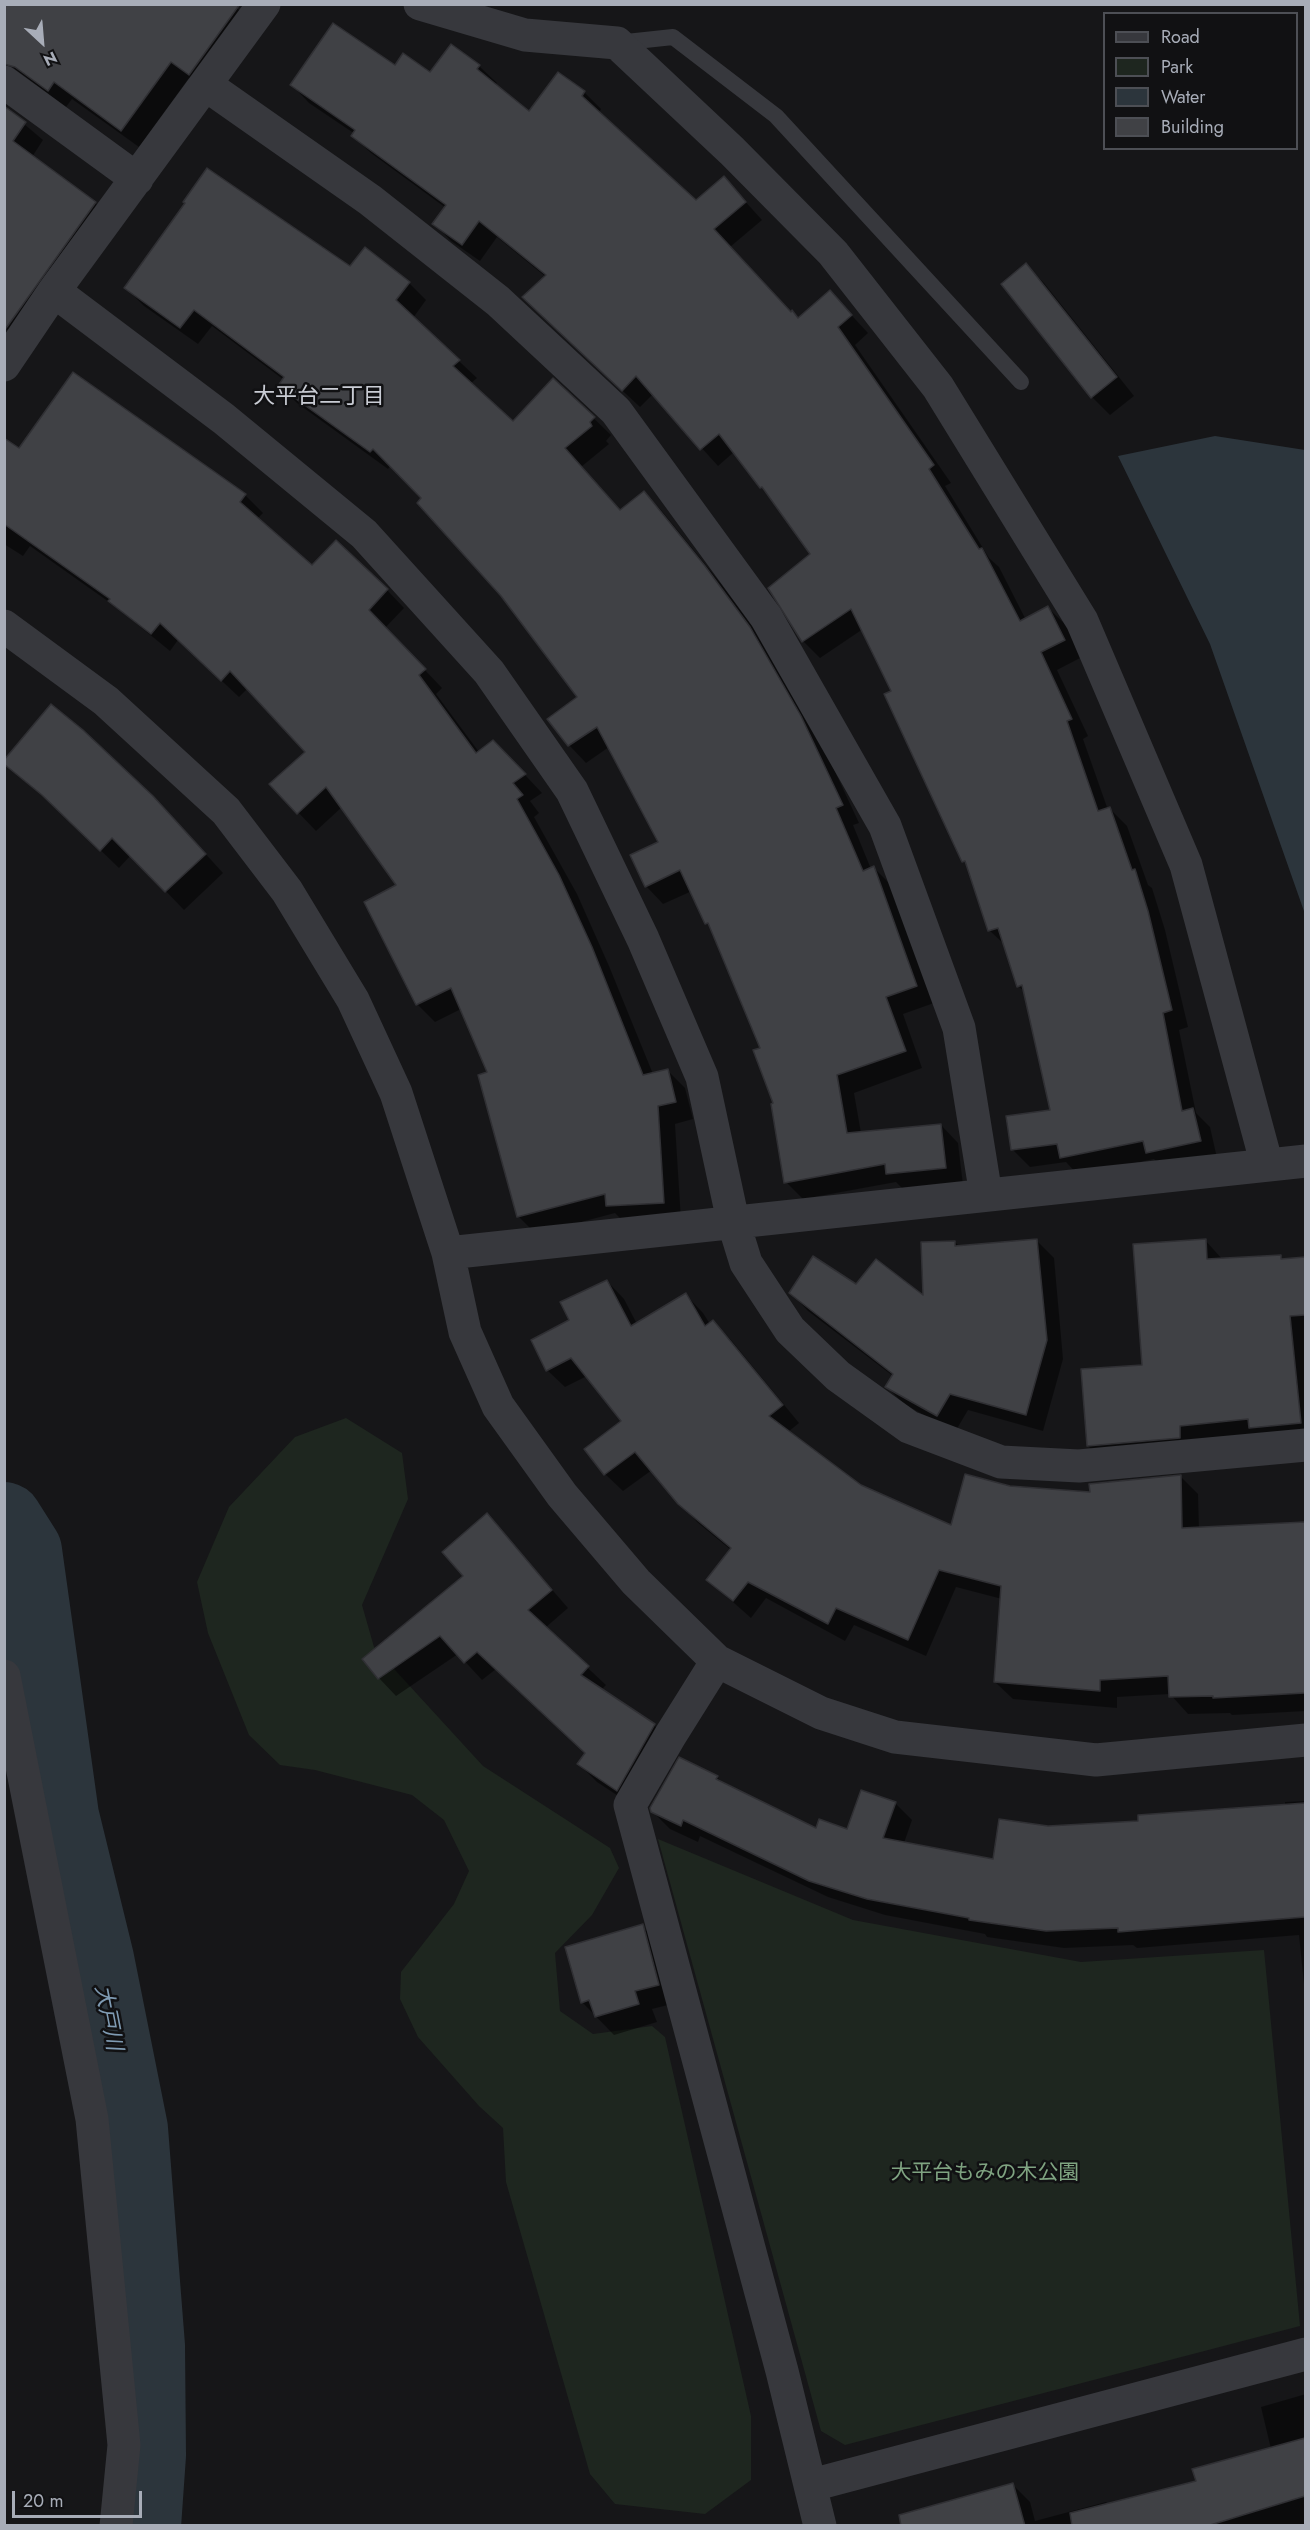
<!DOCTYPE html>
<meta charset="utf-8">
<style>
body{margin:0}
#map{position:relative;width:1310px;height:2530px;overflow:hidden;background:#161618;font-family:Jost,sans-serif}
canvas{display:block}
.frame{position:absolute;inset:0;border:6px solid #a8adb8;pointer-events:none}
.legend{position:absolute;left:1103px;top:12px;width:195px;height:138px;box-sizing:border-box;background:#111113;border:2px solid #4d4f55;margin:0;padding:8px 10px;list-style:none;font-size:18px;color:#a8adb8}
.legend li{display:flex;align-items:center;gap:12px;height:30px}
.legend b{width:30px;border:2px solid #4d4f55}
.north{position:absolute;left:12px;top:12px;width:60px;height:60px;-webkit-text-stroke:4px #111113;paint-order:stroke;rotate:154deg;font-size:16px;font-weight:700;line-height:24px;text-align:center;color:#a8adb8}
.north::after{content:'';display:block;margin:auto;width:21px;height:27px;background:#a8adb8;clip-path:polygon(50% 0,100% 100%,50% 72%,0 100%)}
.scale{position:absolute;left:12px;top:2491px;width:130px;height:27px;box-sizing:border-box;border:3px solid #a8adb8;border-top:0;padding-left:8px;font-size:18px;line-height:21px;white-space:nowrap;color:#a8adb8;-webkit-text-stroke:4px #111113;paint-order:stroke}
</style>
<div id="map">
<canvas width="1310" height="2530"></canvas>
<div class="frame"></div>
<ul class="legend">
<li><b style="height:8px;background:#37383d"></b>Road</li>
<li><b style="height:16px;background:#1e261f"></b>Park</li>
<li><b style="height:16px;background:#2c353c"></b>Water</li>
<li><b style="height:16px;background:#404145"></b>Building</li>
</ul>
<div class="north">N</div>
<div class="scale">20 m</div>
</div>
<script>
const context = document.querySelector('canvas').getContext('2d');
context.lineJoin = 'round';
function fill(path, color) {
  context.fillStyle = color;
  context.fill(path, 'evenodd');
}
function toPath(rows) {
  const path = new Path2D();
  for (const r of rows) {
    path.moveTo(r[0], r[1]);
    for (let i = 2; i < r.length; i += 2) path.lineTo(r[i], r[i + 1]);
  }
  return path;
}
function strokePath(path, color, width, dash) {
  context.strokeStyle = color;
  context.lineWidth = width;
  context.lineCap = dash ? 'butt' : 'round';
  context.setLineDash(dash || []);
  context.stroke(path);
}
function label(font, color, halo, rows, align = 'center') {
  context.font = font + ' Jost,"Noto Sans JP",sans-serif';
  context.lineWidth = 5;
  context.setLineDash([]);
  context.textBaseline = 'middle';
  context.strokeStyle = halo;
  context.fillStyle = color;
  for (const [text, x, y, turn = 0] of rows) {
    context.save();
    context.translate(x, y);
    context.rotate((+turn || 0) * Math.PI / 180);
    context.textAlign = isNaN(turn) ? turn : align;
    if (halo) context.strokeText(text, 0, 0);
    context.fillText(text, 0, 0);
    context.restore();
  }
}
fill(toPath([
 [346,1418,402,1453,408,1499,362,1605,374,1647,483,1766,610,1848,619,1868,592,1915,555,1953,560,2011,593,2034,652,2026,665,2037,751,2416,751,2480,705,2514,615,2504,590,2474,506,2182,503,2128,479,2106,418,2037,400,1999,401,1972,454,1904,469,1871,444,1820,412,1795,315,1770,280,1765,249,1735,208,1633,197,1582,229,1507,295,1437],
 [658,1839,853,1920,1081,1962,1264,1950,1300,2326,845,2445,821,2431]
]), '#1e261f');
fill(toPath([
 [1215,436,1305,450,1305,914,1210,644,1118,456]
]), '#2c353c');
fill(toPath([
 [233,4,255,26,207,91,189,78,139,147,72,99,66,107,4,61],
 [451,46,479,66,497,83,495,85,530,113,584,92,601,109,599,113,696,202,724,178,762,220,730,247,791,313,799,319,830,292,868,333,855,345,951,483,945,486,989,558,999,567,1026,620,1048,608,1066,625,1082,657,1057,670,1088,736,1083,739,1108,810,1110,809,1127,826,1148,885,1152,888,1165,930,1188,1027,1179,1030,1196,1113,1210,1127,1217,1158,1165,1170,1154,1159,1078,1175,1066,1162,1030,1167,1012,1149,1052,1111,1026,993,1018,986,1006,946,989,930,968,866,964,861,893,691,863,629,820,658,803,641,812,554,734,452,718,466,653,394,640,407,541,315,546,277,497,237,480,261,451,241,434,223,446,208,371,153,353,136,355,134,309,103,292,85,395,67,430,74],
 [4,107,43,140,32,157,95,203,112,221,26,343,4,327],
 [187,203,350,268,409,283,426,300,413,318,477,378,470,384,513,423,554,380,611,435,606,441,609,444,581,467,621,511,644,493,661,510,722,585,767,646,818,735,859,823,853,825,871,869,874,868,891,885,934,1003,903,1014,922,1068,854,1093,861,1133,941,1125,958,1143,963,1185,905,1191,896,1182,803,1199,786,1182,775,1104,762,1049,711,928,707,923,692,891,663,904,646,886,660,843,609,747,586,763,569,745,579,698,502,595,423,498,391,465,388,469,297,403,280,386,284,380,212,326,198,344,144,306,126,288],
 [1026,265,1044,283,1134,396,1110,415,1092,397],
 [4,463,245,495,263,513,257,519,313,567,387,590,404,608,385,628,442,688,436,694,479,752,511,760,542,793,530,801,539,813,534,817,577,894,609,966,653,1074,667,1070,685,1088,693,1119,675,1124,681,1220,625,1223,615,1213,536,1234,518,1216,490,1073,461,1009,435,1022,417,1004,398,885,342,807,316,831,271,784,307,752,248,688,239,697,178,640,170,651,116,607,30,546,23,556,4,544],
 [4,762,171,816,223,873,184,910,131,855,119,868,62,813],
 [1036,1240,1054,1258,1063,1359,1043,1431,968,1410,955,1432,904,1404,887,1387,893,1376,808,1311,791,1293,856,1286,925,1299,955,1242,960,1247],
 [1205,1240,1223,1260,1280,1257,1284,1260,1306,1259,1306,1441,1105,1463,1088,1446,1143,1366],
 [607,1281,624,1299,637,1324,686,1295,703,1313,710,1324,713,1322,731,1340,799,1423,788,1432,860,1487,952,1527,1010,1487,1091,1494,1181,1477,1198,1494,1199,1529,1306,1524,1306,1711,1232,1715,1230,1713,1188,1714,1170,1694,1117,1697,1117,1708,1013,1699,995,1682,1002,1599,956,1587,926,1656,854,1625,845,1641,766,1598,751,1618,708,1580,731,1550,697,1522,652,1470,623,1491,605,1474,623,1421,587,1376,565,1387,547,1370,571,1321],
 [487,1515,568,1608,545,1628,606,1685,601,1690,654,1725,672,1743,635,1807,597,1782,579,1764,586,1753,496,1669,482,1680,458,1654,396,1696,379,1678,465,1576],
 [717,1777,724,1784,817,1830,848,1830,895,1803,912,1820,904,1843,995,1861,1048,1827,1139,1823,1285,1806,1285,1802,1306,1801,1306,2004,1299,1935,1137,1948,1133,1945,1064,1948,987,1937,985,1934,885,1915,828,1897,700,1836,698,1842,670,1829,653,1812],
 [642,1926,660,1944,676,2003,652,2009,657,2022,614,2035,582,2002],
 [1306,2394,1306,2526,906,2526,1013,2485,1030,2502,1035,2521,1106,2502,1109,2505,1198,2482,1271,2449,1261,2407]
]), '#0007');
strokePath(toPath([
 [4,1521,23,1551,60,1816,95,1959,129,2129,146,2346,147,2455,142,2526]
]), '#2c353c', 78);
const building = toPath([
 [4,4,240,4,189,75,171,62,121,131,54,82,48,91,15,67,4,64,4,4],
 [333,23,395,65,403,53,430,72,451,44,480,65,477,69,529,111,558,72,585,91,582,96,696,200,724,176,746,202,714,229,791,312,792,310,798,318,830,290,852,315,838,327,934,465,929,469,979,549,982,548,1020,621,1048,606,1065,640,1041,652,1072,719,1067,721,1098,811,1110,807,1132,870,1135,869,1148,911,1172,1010,1163,1013,1182,1111,1193,1108,1201,1141,1146,1153,1143,1141,1060,1158,1057,1144,1011,1150,1006,1116,1050,1110,1022,985,1017,987,998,928,988,931,965,861,962,862,884,694,891,691,851,609,802,642,768,588,810,554,762,487,760,488,719,434,700,450,636,376,622,391,522,297,546,275,479,221,462,245,432,224,446,205,351,136,355,130,290,85,333,23],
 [4,106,26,122,13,141,96,202,4,331,4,106],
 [207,168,350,266,365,247,410,282,396,300,460,360,453,366,513,421,553,378,595,417,590,422,592,426,565,448,620,510,644,491,705,566,750,627,801,716,843,805,836,808,863,871,874,866,917,986,886,997,906,1051,837,1075,847,1133,941,1124,946,1168,886,1174,885,1164,784,1183,771,1104,773,1103,753,1050,760,1048,708,923,705,924,680,870,645,887,630,855,658,842,597,727,568,746,547,719,577,697,501,596,417,503,421,498,373,449,370,452,278,386,284,377,194,310,180,328,124,288,185,203,183,202,207,168],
 [1026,263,1117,377,1091,398,1001,284,1026,263],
 [73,372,246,494,240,502,312,565,336,540,388,589,369,610,426,669,419,675,476,753,493,740,526,774,513,783,523,795,517,799,559,875,592,947,643,1075,668,1069,676,1102,658,1106,664,1203,606,1206,605,1194,517,1217,478,1075,487,1072,451,988,416,1005,364,902,396,885,326,787,297,814,269,784,305,752,230,671,221,681,160,623,151,634,108,601,110,599,4,524,4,438,19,448,73,372],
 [51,704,83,730,153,796,206,854,165,892,112,838,100,851,42,795,4,764,4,760,51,704],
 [1037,1239,1047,1340,1026,1415,950,1394,937,1416,885,1387,893,1374,789,1293,813,1256,856,1284,876,1259,923,1295,921,1242,955,1241,955,1246,1037,1239],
 [1206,1239,1207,1259,1281,1255,1281,1259,1305,1257,1305,1315,1290,1316,1301,1423,1249,1428,1248,1419,1180,1426,1180,1438,1087,1446,1081,1369,1142,1365,1133,1244,1206,1239],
 [607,1280,631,1326,686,1293,705,1326,713,1320,783,1405,769,1416,861,1485,951,1525,965,1474,1010,1486,1090,1492,1089,1484,1181,1475,1182,1528,1305,1522,1305,1693,1213,1698,1213,1696,1169,1697,1168,1676,1100,1680,1100,1691,994,1682,1001,1586,939,1570,908,1640,836,1608,828,1624,748,1582,733,1601,706,1580,731,1548,678,1504,635,1452,604,1475,584,1449,621,1421,571,1358,546,1371,531,1340,569,1320,560,1302,607,1280],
 [487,1513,552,1590,528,1610,589,1666,581,1675,655,1724,617,1791,577,1764,585,1753,477,1652,464,1663,440,1636,378,1679,362,1659,463,1576,442,1552,487,1513],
 [679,1757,718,1776,716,1779,816,1828,819,1819,847,1829,861,1790,896,1802,883,1838,993,1859,999,1819,1048,1826,1138,1821,1138,1815,1305,1803,1305,1917,1118,1932,1118,1928,1046,1931,969,1920,969,1918,867,1899,809,1881,683,1820,681,1826,651,1812,650,1808,679,1757],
 [643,1924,659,1985,635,1991,639,2004,595,2017,589,2000,581,2003,565,1947,643,1924],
 [1305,2438,1305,2496,1207,2526,1072,2526,1070,2513,1196,2481,1192,2469,1305,2438],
 [1013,2483,1025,2526,901,2526,899,2515,1013,2483]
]);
fill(building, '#404145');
strokePath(building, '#303034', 1.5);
strokePath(toPath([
 [617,43,673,37,776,116,1021,382]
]), '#37383d', 16);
strokePath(toPath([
 [420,4,525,35,617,43,732,151,833,253,938,387,1082,621,1186,865,1267,1165],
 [4,82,137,179],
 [206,85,370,200,498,301,616,411,766,617,885,826,959,1028,986,1195],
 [54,291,224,419,364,534,489,672,572,791,643,939,702,1077,733,1221,746,1263,790,1330,838,1376,909,1427,1001,1462,1079,1466,1306,1445],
 [4,365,54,291,264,4],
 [4,626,106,701,226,811,287,891,353,1000,396,1093,448,1253,465,1332,498,1406,562,1495,636,1582,717,1661,821,1713,895,1737,1096,1760,1306,1740],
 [448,1253,1306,1161],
 [717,1661,670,1736,630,1805,782,2371,820,2526],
 [4,1676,92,2119,124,2445,116,2526],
 [812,2485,1306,2354]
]), '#37383d', 33);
label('21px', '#7fa381', '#111113', [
 ["大平台もみの木公園",985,2174]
]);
label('22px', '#c9ccd4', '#111113', [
 ["大平台二丁目",319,398]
]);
label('italic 22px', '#7f9bb3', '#111113', [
 ["大戸川",107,2018,79]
]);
</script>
